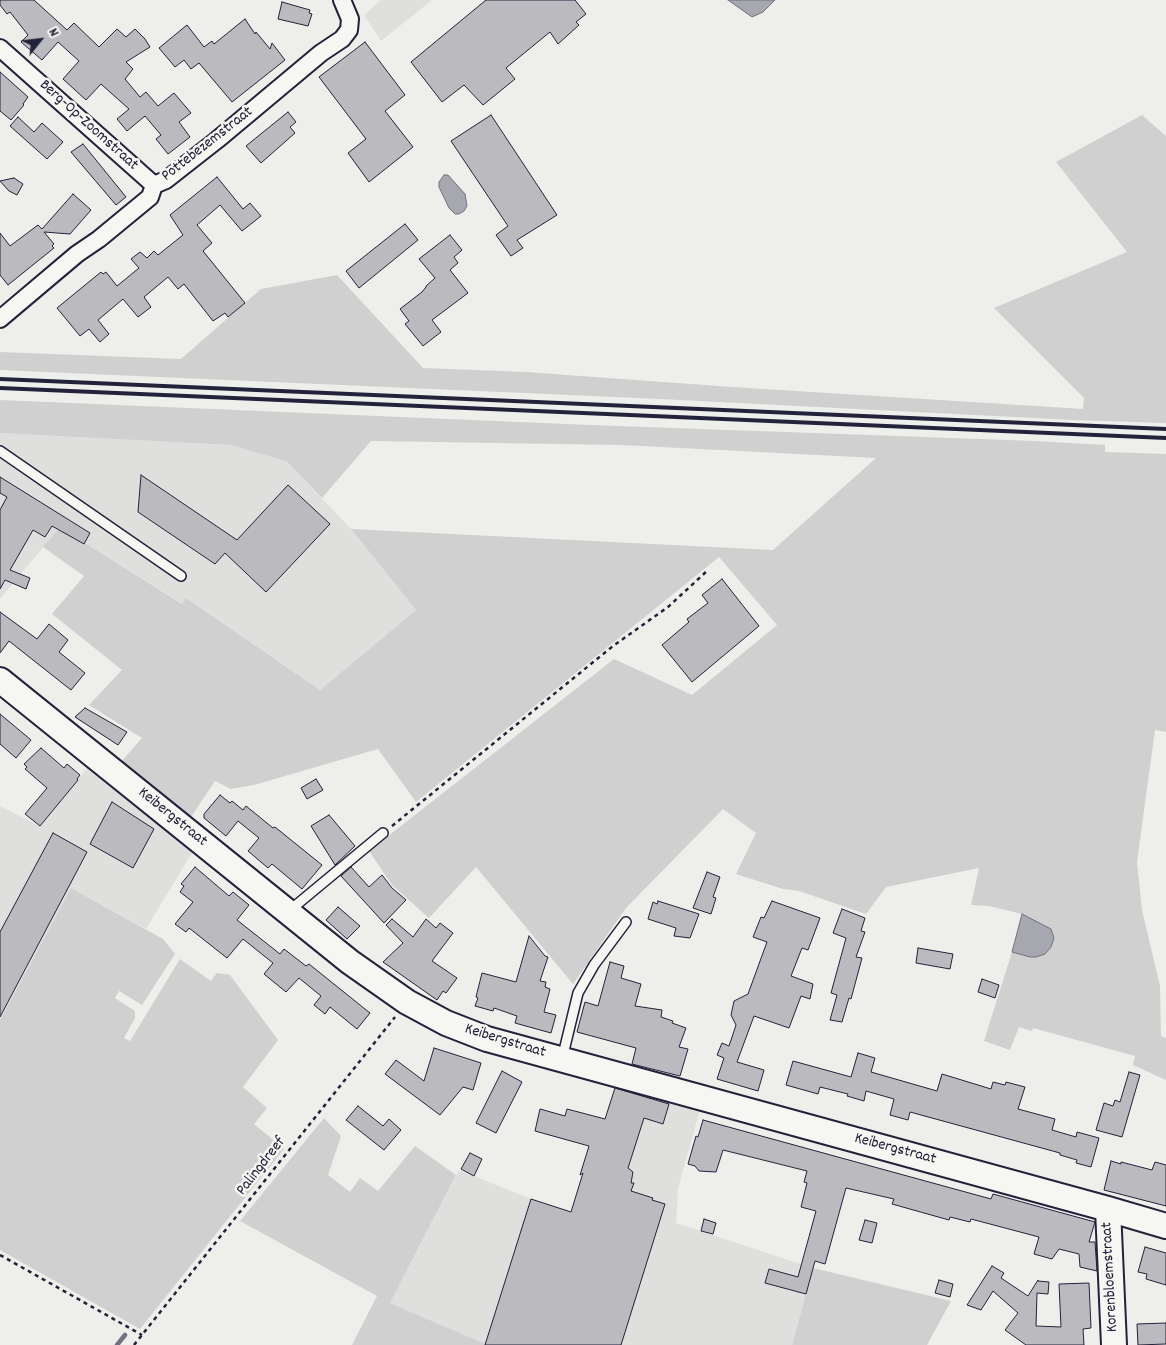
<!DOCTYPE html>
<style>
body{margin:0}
#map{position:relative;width:1166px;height:1345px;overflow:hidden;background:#eeeeeb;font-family:Dekko,sans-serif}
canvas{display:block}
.north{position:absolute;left:15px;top:15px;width:50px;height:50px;-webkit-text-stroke:4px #f6f6f2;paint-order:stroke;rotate:61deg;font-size:14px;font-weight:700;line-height:20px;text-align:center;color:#22223b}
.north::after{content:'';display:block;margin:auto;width:18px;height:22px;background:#22223b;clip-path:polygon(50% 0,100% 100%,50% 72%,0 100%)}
</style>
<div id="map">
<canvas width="1166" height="1345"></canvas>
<div class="north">N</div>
</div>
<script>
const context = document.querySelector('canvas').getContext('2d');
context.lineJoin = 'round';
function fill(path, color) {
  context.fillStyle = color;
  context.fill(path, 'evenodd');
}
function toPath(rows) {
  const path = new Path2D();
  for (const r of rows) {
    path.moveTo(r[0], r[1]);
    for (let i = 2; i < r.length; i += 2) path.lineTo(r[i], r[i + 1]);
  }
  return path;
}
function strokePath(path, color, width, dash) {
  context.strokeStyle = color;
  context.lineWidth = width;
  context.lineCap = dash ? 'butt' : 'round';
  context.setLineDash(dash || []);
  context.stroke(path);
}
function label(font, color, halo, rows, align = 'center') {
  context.font = font + ' Dekko,sans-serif';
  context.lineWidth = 5;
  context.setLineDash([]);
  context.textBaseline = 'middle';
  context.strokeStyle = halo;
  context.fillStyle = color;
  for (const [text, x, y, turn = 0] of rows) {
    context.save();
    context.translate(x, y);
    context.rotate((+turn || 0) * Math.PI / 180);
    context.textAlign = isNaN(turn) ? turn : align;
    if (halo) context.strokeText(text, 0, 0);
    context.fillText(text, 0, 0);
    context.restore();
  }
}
fill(toPath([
 [381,0,432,0,381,41,364,15],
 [0,433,231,445,282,457,351,529,416,610,320,690,187,599,183,604,60,527,0,599],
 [88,767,193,851,146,929,71,888,0,1020,0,806,40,826],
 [615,1087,669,1104,700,1110,678,1188,676,1223,813,1268,792,1345,488,1345,390,1303,459,1170,531,1199,575,1213]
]), '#dfdfde');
fill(toPath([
 [1142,115,1166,136,1166,423,1073,420,660,399,0,370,0,352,181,359,261,289,337,275,423,368,526,372,732,387,1083,409,1084,398,994,308,1127,252,1056,162],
 [0,400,590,425,1036,441,1105,445,1105,452,1166,454,1166,732,1155,730,1137,862,1142,910,1160,986,1161,1036,1166,1038,1166,1080,1133,1065,1135,1056,1033,1028,1032,1031,1019,1027,1010,1050,984,1041,1012,952,1030,957,1036,957,1045,954,1022,914,989,906,971,905,979,868,886,887,866,914,799,891,783,889,736,874,756,833,723,809,626,908,573,984,476,867,429,918,392,885,369,851,614,659,692,695,777,625,719,557,416,802,378,749,254,785,231,789,215,781,191,817,120,763,142,738,89,705,122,670,52,614,84,576,43,547,60,527,182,604,186,598,320,690,416,610,351,529,773,550,876,458,622,445,371,441,322,498,286,461,231,445,0,433],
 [71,888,163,939,175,954,142,1005,119,991,115,998,135,1011,135,1018,124,1038,130,1041,180,959,211,981,217,973,230,975,278,1040,243,1087,267,1108,254,1124,284,1149,140,1329,0,1250,0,1020],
 [324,1118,341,1136,328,1175,350,1192,360,1178,378,1191,415,1146,456,1175,390,1303,488,1345,352,1345,377,1296,240,1221],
 [813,1268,951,1301,927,1345,792,1345]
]), '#d0d0d1');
const water = toPath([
 [728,0,775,0,763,12,752,17,728,0],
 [444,175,448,175,465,194,467,206,464,211,459,214,455,214,449,208,439,187,439,182,444,175],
 [1022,914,1051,929,1054,938,1051,947,1045,954,1036,957,1030,957,1012,952,1022,914]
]);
fill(water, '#a7a7af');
strokePath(water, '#727281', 1);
strokePath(toPath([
 [117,1345,125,1335]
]), '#727281', 4.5);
const building = toPath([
 [0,0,34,0,67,30,74,23,99,47,117,29,126,37,135,29,145,39,150,47,126,62,133,69,125,79,140,97,146,92,158,106,174,93,191,113,179,122,190,137,168,154,156,139,161,135,145,116,127,131,117,119,129,109,101,84,86,100,63,79,79,61,58,42,42,60,21,42,28,35,10,12,7,14,0,5,0,0],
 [486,0,575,0,586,14,576,22,579,25,558,44,550,32,506,68,515,79,483,105,464,85,442,102,411,62,486,0],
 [282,2,310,10,309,13,312,14,308,26,278,19,282,2],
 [245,19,255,34,256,32,270,49,272,43,285,60,232,102,199,63,191,69,184,60,175,67,159,48,187,25,204,47,212,41,214,44,245,19],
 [365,42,405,95,385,111,413,147,369,182,348,153,366,139,319,77,365,42],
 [0,72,28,97,23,104,24,105,11,120,0,111,0,72],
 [288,112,296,122,290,127,295,133,261,163,246,146,288,112],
 [491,115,557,215,517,240,523,248,511,256,496,235,508,226,451,141,491,115],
 [18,117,34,132,42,123,63,142,47,159,10,126,18,117],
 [83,144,126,197,116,205,71,152,83,144],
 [217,177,243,209,250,203,261,216,242,231,220,205,197,225,212,243,203,251,245,303,228,317,225,313,213,321,184,284,178,289,168,277,144,297,151,307,138,317,123,299,98,320,109,334,100,342,89,329,80,336,57,308,101,272,103,274,106,272,117,286,139,268,131,259,140,252,147,258,154,251,158,255,183,235,170,215,217,177],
 [14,178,23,184,17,195,9,191,0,181,14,178],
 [73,194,91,210,70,234,44,232,54,244,52,246,54,248,8,285,0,275,0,233,10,246,38,225,42,229,73,194],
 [405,224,418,240,359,288,346,271,405,224],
 [450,235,462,250,454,257,458,263,450,270,468,293,432,320,441,332,423,346,405,324,409,321,400,309,422,292,426,287,426,286,435,278,419,259,450,235],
 [141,475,237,540,288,485,330,524,266,592,225,553,215,564,138,512,141,475],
 [0,477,90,533,84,544,52,526,45,537,33,530,10,570,30,578,26,589,5,580,0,589,0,510,7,497,0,493,0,477],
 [722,579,759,626,692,682,662,645,689,622,687,619,708,603,702,595,722,579],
 [0,612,37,639,49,624,68,640,59,652,85,673,71,690,9,641,0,653,0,612],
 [85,708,127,732,118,745,75,717,85,708],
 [0,714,31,740,16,758,0,744,0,714],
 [41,748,64,768,67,764,80,775,77,779,78,780,40,826,25,814,47,788,25,769,27,767,24,764,41,748],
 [316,779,323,790,307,799,301,788,316,779],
 [220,795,230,803,232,801,243,810,246,806,273,828,275,827,322,865,302,889,272,864,268,868,248,851,259,838,238,821,226,836,204,818,204,814,220,795],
 [112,802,154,829,133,868,90,844,112,802],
 [329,815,355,846,335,865,311,826,329,815],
 [53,833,87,852,0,1017,0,932,53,833],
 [195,867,229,896,233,892,249,905,237,920,280,954,284,949,306,966,309,964,370,1013,357,1029,330,1007,325,1014,314,1005,321,996,299,978,286,992,264,974,273,963,243,939,227,958,189,928,186,932,175,924,193,902,180,892,184,886,181,884,195,867],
 [351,867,369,887,382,875,392,888,406,900,384,923,341,876,351,867],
 [707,872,720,877,713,897,716,898,711,914,693,908,707,872],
 [658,901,699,914,690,938,674,936,676,928,648,919,653,902,657,904,658,901],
 [772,901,820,918,808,950,802,948,791,976,813,984,810,999,801,996,789,1028,754,1016,737,1062,764,1070,758,1091,717,1079,724,1058,717,1055,722,1043,729,1046,736,1025,731,1015,734,1001,748,994,767,942,753,937,761,917,764,918,772,901],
 [338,907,360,926,347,939,326,920,338,907],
 [842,909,865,918,861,931,865,932,856,957,862,958,851,999,849,998,842,1022,830,1020,837,995,831,993,846,938,833,933,842,909],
 [392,919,413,937,426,919,436,928,440,923,453,933,432,961,457,978,446,993,443,991,437,1000,383,962,403,943,386,925,392,919],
 [529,936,545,956,548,957,540,981,546,982,545,987,550,989,544,1012,556,1015,551,1033,515,1023,517,1016,494,1008,493,1011,475,1006,478,998,476,997,482,973,516,982,529,936],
 [918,948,953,954,950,969,916,963,918,948],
 [610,962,624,966,621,978,641,984,635,1006,662,1010,661,1017,673,1021,672,1023,686,1028,679,1047,688,1049,680,1076,632,1064,636,1048,577,1032,585,1002,598,1006,610,962],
 [982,979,999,985,995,998,978,992,982,979],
 [434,1048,481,1063,473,1090,463,1087,440,1115,385,1074,396,1060,424,1081,434,1048],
 [858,1053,875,1058,871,1072,937,1091,942,1074,991,1089,993,1082,1005,1085,1006,1082,1025,1087,1018,1109,1055,1119,1052,1130,1076,1137,1077,1132,1099,1138,1091,1167,1076,1163,1077,1160,1060,1155,1060,1153,910,1112,908,1120,890,1115,894,1099,866,1091,864,1101,847,1096,848,1094,820,1087,818,1094,786,1085,793,1061,851,1077,858,1053],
 [502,1071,522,1082,496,1133,476,1123,502,1071],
 [1129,1072,1140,1075,1122,1137,1096,1130,1104,1103,1113,1106,1115,1100,1120,1102,1129,1072],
 [615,1088,669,1104,663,1124,644,1118,628,1168,633,1172,631,1183,634,1183,631,1191,653,1198,652,1200,665,1204,621,1345,485,1345,531,1199,571,1212,583,1173,580,1175,589,1146,535,1131,540,1109,565,1116,567,1109,605,1119,615,1088],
 [358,1106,383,1126,389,1119,401,1130,384,1150,346,1120,358,1106],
 [703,1120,991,1199,993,1194,1095,1222,1089,1242,1095,1242,1097,1271,1080,1267,1079,1254,1059,1249,1052,1259,1034,1254,1039,1237,971,1219,970,1222,950,1217,949,1220,892,1204,894,1199,846,1188,825,1264,815,1261,806,1294,765,1283,769,1269,798,1277,816,1211,801,1207,807,1183,804,1182,807,1171,723,1150,716,1172,699,1171,695,1166,688,1164,696,1136,698,1137,703,1120],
 [470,1153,482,1159,474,1176,461,1169,470,1153],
 [1111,1161,1121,1164,1121,1162,1152,1170,1155,1162,1166,1165,1166,1206,1104,1190,1111,1161],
 [704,1219,716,1223,713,1234,701,1231,704,1219],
 [865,1220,877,1223,872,1243,859,1240,865,1220],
 [1145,1247,1166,1253,1166,1285,1146,1279,1147,1274,1138,1272,1145,1247],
 [992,1266,1004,1273,1001,1278,1028,1296,1038,1280,1038,1281,1049,1282,1048,1294,1037,1293,1036,1326,1061,1327,1059,1284,1089,1283,1091,1328,1083,1329,1084,1345,1026,1345,1005,1330,1018,1313,993,1291,981,1310,967,1305,992,1266],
 [939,1280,953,1284,950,1297,935,1293,939,1280],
 [1166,1323,1166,1344,1138,1345,1137,1324,1166,1323]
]);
fill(building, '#bbbbbf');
strokePath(building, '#22223b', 1);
const lane = toPath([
 [0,451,181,576],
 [289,911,383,833],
 [562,1059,578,993,594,965,626,922]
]);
const street = toPath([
 [0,48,154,185],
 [154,185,166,180,217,140,321,53,342,39,349,30,350,19,342,0],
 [0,319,77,254,99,239,150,197,154,185]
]);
const secondary = toPath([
 [0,680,350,962,407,1002,446,1023,487,1039,1108,1209,1166,1226],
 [1108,1209,1114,1345]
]);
strokePath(lane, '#22223b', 12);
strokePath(street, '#22223b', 20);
strokePath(secondary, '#22223b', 28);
strokePath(toPath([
 [392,826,613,646,668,607,707,571],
 [0,1255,142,1335],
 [134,1345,395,1017]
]), '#22223b', 2.5, [4, 4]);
strokePath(lane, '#f6f6f2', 9);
strokePath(street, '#f6f6f2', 16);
strokePath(secondary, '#f6f6f2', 24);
strokePath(toPath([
 [0,379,1166,429],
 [0,388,1166,438]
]), '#22223b', 4);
label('16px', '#22223b', '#f6f6f2', [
 ["Berg-Op-Zoomstraat",88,126,42],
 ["Pottebezemstraat",208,145,-38],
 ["Keibergstraat",172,818,39],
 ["Keibergstraat",505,1042,17],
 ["Keibergstraat",895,1150,15],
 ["Palingdreef",262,1167,-52],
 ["Korenbloemstraat",1111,1277,-93]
]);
</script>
